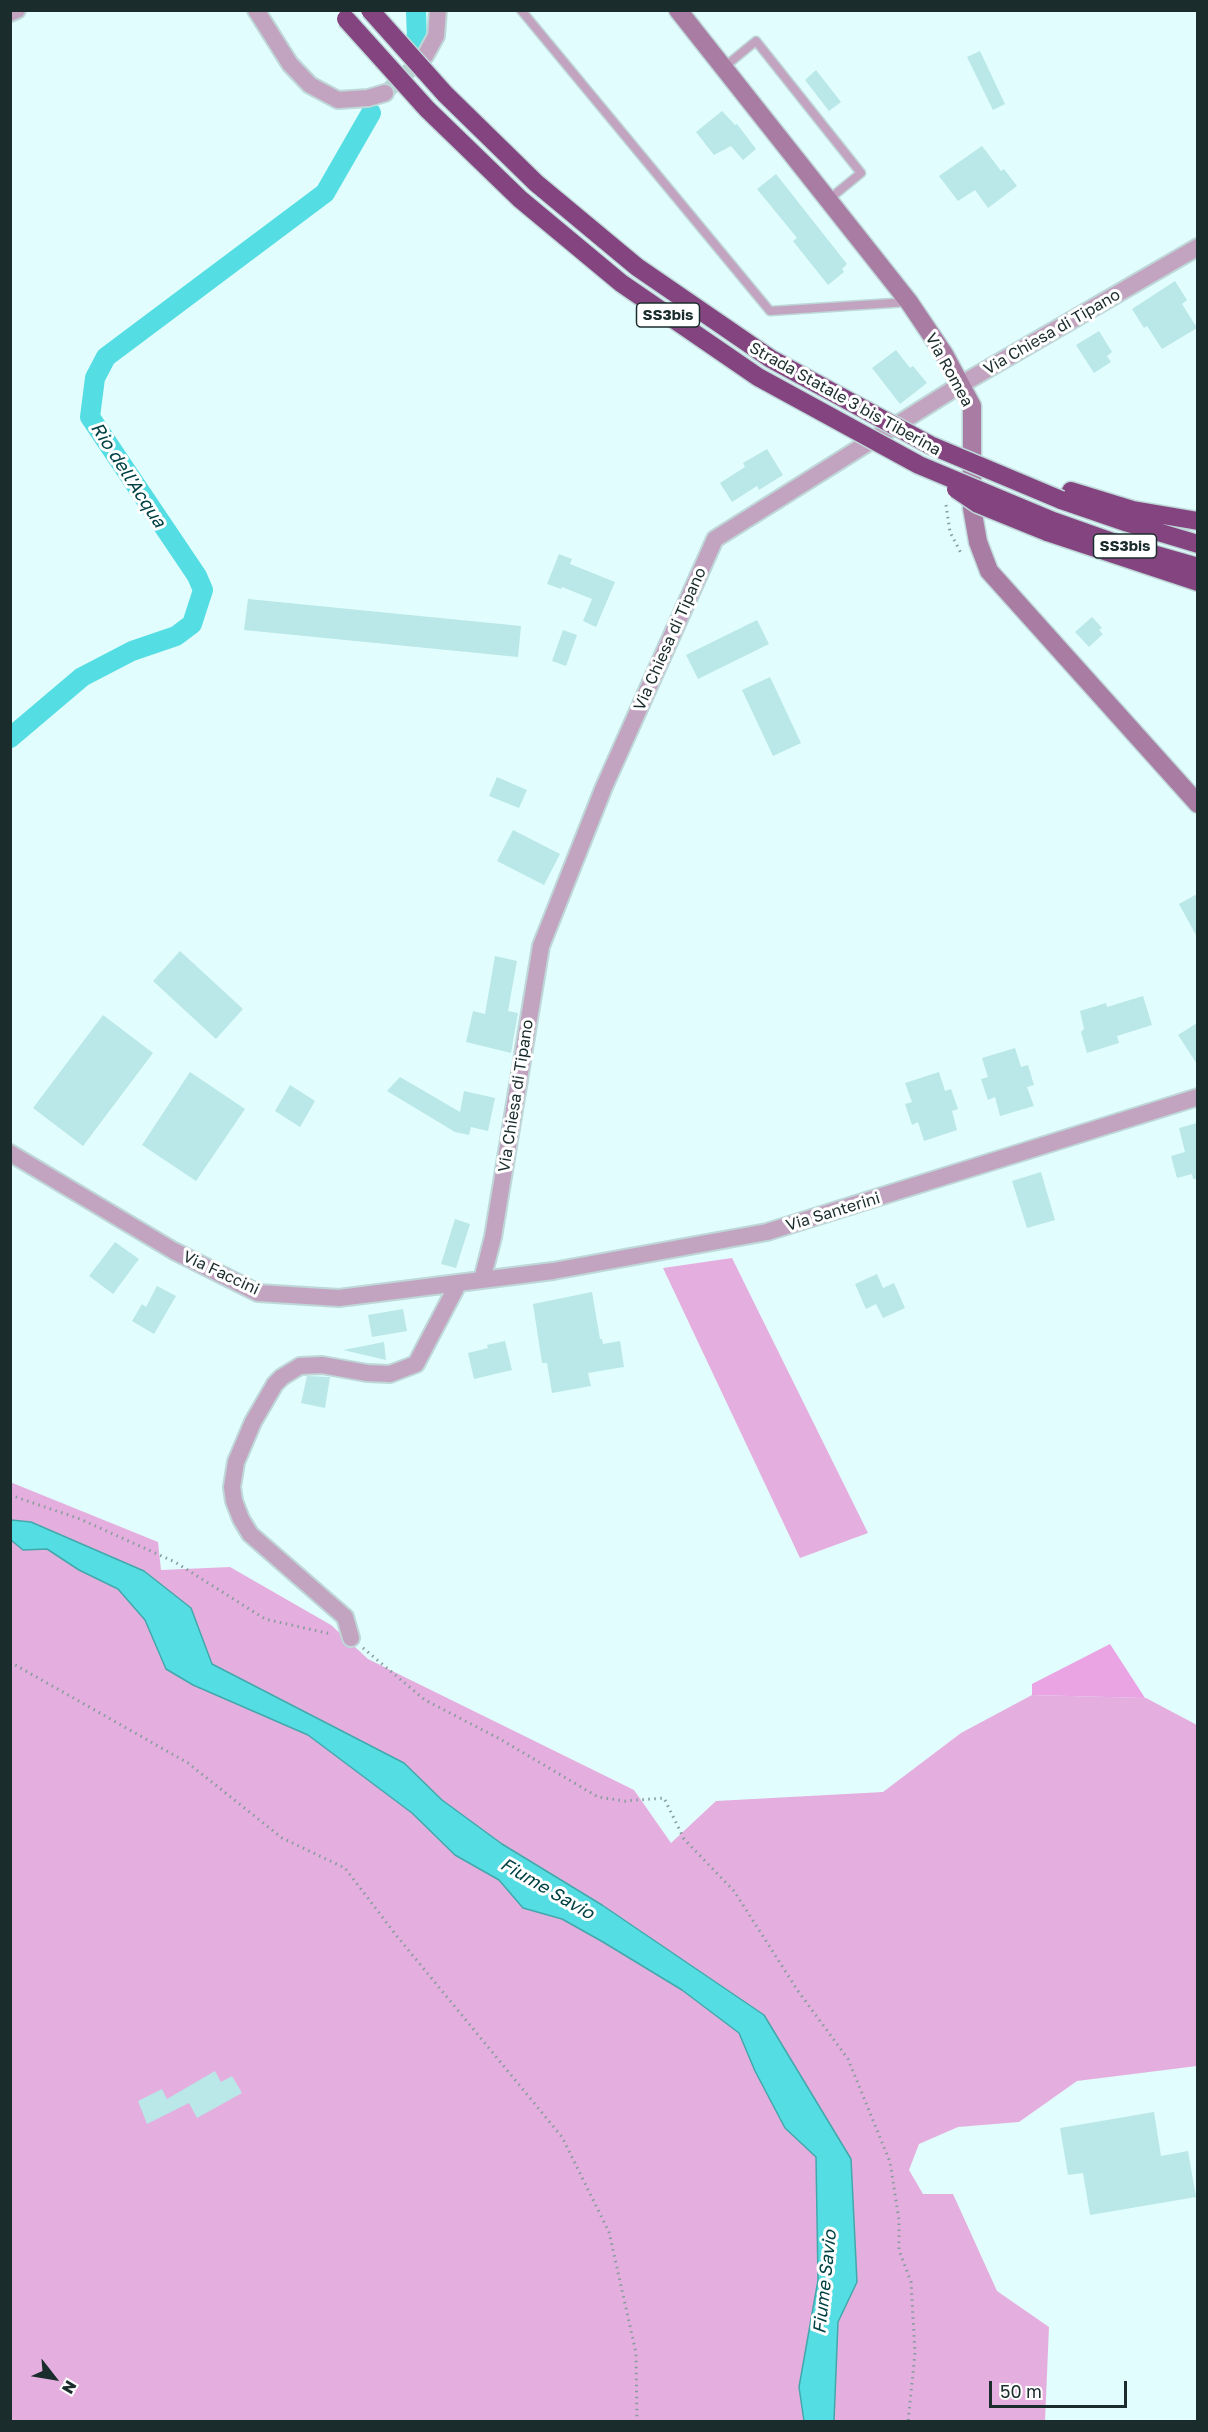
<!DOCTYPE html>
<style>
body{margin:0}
#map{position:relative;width:1208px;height:2432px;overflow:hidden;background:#e2fdfd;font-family:"Golos Text",sans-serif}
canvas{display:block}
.frame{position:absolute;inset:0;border:12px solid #1b2c2d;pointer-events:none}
.north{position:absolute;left:24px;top:2348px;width:60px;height:60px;-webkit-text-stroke:4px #fff;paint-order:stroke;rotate:121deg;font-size:16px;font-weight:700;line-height:24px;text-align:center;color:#1b2c2d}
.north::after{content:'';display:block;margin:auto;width:21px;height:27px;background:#1b2c2d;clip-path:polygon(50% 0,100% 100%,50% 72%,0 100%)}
.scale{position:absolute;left:989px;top:2381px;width:138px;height:27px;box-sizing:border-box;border:3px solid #1b2c2d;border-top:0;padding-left:8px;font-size:18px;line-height:21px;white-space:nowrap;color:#1b2c2d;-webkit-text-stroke:4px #fff;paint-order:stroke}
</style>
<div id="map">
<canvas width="1208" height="2432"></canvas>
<div class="frame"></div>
<div class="north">N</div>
<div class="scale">50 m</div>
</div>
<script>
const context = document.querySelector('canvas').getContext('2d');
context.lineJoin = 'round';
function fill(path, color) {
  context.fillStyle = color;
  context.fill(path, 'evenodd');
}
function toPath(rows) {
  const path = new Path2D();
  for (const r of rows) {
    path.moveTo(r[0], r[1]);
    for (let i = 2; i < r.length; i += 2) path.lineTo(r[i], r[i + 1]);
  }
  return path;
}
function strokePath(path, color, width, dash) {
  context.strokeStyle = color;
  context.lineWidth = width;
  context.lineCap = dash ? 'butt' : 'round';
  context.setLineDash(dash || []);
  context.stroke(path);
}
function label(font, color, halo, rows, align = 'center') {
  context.font = font + ' "Golos Text",sans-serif';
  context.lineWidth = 6;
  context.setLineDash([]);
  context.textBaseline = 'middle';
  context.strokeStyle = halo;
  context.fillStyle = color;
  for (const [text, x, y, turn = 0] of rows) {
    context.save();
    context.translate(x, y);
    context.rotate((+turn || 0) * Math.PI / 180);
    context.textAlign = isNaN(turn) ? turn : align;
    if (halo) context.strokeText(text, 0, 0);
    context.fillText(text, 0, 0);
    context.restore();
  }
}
fill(toPath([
 [732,1258,868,1533,800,1558,663,1268],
 [10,1482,158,1542,161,1570,230,1567,331,1625,368,1659,634,1790,671,1843,716,1801,883,1792,961,1733,1032,1695,1146,1698,1197,1725,1197,2066,1077,2081,1019,2122,958,2127,919,2144,909,2170,923,2194,953,2194,997,2291,1049,2327,1045,2421,11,2421]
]), '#e4afde');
fill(toPath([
 [1110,1644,1145,1698,1032,1695,1032,1684]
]), '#eaa3e3');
const water = toPath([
 [11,1520,31,1522,144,1571,191,1608,212,1664,404,1763,442,1800,502,1844,602,1905,764,2015,851,2159,857,2282,838,2322,834,2421,804,2421,799,2387,818,2280,816,2157,785,2128,755,2071,739,2033,682,1990,603,1942,562,1919,523,1908,499,1880,455,1855,412,1813,308,1735,193,1685,166,1669,145,1620,118,1589,79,1570,47,1549,23,1550,11,1540,11,1520]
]);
fill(water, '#54dde2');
strokePath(water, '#43a8ac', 1.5);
strokePath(toPath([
 [416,10,417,41],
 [10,738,82,677,132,651,176,636,192,624,203,590,197,576,90,417,95,378,106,357,325,193,371,113]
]), '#54dde2', 20);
fill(toPath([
 [980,51,1005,104,993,110,967,57],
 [816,70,841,102,829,111,805,80],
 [722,111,735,125,737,124,756,149,743,160,731,146,714,155,696,132],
 [982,146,1001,171,1004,169,1017,186,988,208,975,190,958,201,939,176],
 [776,174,847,264,842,269,844,272,828,285,793,241,797,238,757,189],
 [1175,281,1187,300,1182,304,1197,328,1162,349,1147,326,1144,328,1132,309],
 [1099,331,1112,352,1107,356,1111,362,1094,373,1076,345],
 [896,350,910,368,913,366,927,383,900,404,872,368],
 [767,449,783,475,759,490,757,486,732,502,720,483,745,467,743,463],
 [559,554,572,559,570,564,615,582,596,627,583,621,592,599,562,587,561,589,547,584],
 [248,599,521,626,518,657,244,630],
 [1092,617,1102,628,1099,630,1103,634,1089,647,1075,632],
 [757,620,769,644,698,679,686,655],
 [563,630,577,635,566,666,552,661],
 [770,677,801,743,773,756,742,690],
 [497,777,527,790,519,808,489,796],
 [513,830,560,854,544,885,497,861],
 [1197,894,1197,937,1179,904],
 [180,951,243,1009,216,1039,153,981],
 [495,956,517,961,508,1011,518,1013,511,1053,466,1042,473,1011,485,1014],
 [1143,996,1152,1025,1117,1036,1119,1043,1087,1053,1081,1032,1084,1029,1080,1011,1106,1003,1107,1007],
 [103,1015,153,1053,83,1146,33,1108],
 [1197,1023,1197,1064,1178,1035],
 [1015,1048,1021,1067,1028,1065,1034,1085,1027,1087,1034,1106,1000,1116,995,1097,988,1100,981,1079,988,1077,982,1058],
 [190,1072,245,1109,196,1181,142,1145],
 [939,1072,945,1091,951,1089,958,1109,952,1111,957,1130,924,1141,918,1122,912,1125,905,1104,912,1102,905,1083],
 [400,1077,460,1112,464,1091,495,1098,488,1131,471,1127,469,1135,455,1132,387,1091],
 [290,1085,315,1101,300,1127,275,1111],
 [1197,1123,1197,1179,1193,1179,1192,1174,1177,1178,1171,1156,1185,1152,1179,1128],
 [1041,1172,1055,1220,1027,1228,1012,1181],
 [455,1219,470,1224,456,1268,441,1264],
 [115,1242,139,1259,113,1294,89,1276],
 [877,1274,883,1288,894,1283,905,1308,883,1318,876,1304,866,1309,855,1284],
 [157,1286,176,1296,154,1334,132,1321,142,1304,146,1307],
 [592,1292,600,1339,602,1339,603,1344,620,1341,624,1367,588,1373,591,1386,552,1393,547,1363,542,1363,533,1304],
 [403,1309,407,1331,372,1337,368,1315],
 [505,1341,512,1370,474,1379,468,1353,488,1348,487,1345],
 [384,1342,386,1360,343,1350],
 [307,1376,330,1377,325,1408,301,1403],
 [215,2071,221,2082,232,2076,242,2093,197,2118,189,2103,147,2124,138,2101,162,2089,167,2099],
 [1154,2112,1161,2156,1188,2151,1196,2197,1090,2215,1083,2173,1068,2175,1060,2128]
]), '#bae7e8');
strokePath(toPath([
 [385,93,425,56]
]), '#bad3d3', 16, [16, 8]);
const lane = toPath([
 [521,10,770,311,908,302],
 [723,68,756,41,861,173,828,200]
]);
const street = toPath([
 [256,10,290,64,310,85,338,100,368,98,385,93],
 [10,13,17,10],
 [425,56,436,36,438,10],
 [10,1153,174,1251,258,1293,339,1298,553,1271,767,1232,1198,1097],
 [482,1280,493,1237,541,946,604,787,715,539,960,385,1198,247],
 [351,1638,345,1617,250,1534,241,1519,234,1501,232,1487,236,1462,253,1422,275,1384,282,1377,300,1366,322,1365,367,1373,390,1374,416,1364,458,1284]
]);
const secondary = toPath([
 [678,10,909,302,944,354,972,406,972,508,978,542,989,571,1198,804]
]);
const highway = toPath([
 [1071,491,1133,510,1198,521],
 [1061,500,1128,523,1198,544],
 [1053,521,1121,545,1198,567],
 [1047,532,1198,582]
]);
strokePath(lane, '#bed7d8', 11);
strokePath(street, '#bed7d8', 20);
strokePath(secondary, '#bed7d8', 21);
strokePath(highway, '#bed7d8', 21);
strokePath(toPath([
 [946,505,950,532,962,555],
 [10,1495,80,1519,175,1562,265,1619,331,1634],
 [363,1648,425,1700,500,1739,598,1797,625,1801,664,1798,684,1839,734,1891,798,1991,848,2059,890,2162,899,2220,899,2250,911,2282,915,2353,908,2422],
 [10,1662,188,1763,282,1838,345,1868,396,1935,562,2137,609,2232,636,2353,637,2422]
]), '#869c9d', 3, [1.5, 4.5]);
strokePath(lane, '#c3a4c0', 8);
strokePath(street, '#c3a4c0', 16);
strokePath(secondary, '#a97ca4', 18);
strokePath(highway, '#84447f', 18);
const highwayBridge = toPath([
 [370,10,445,94,536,183,637,267,771,359,930,445,1061,500],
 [346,19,427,109,520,199,621,283,758,377,919,465,1053,521],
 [956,489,978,504,1047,532]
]);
strokePath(highwayBridge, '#bed7d8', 21, []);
strokePath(highwayBridge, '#84447f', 18);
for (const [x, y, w] of [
 [668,315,63],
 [1125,546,63]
]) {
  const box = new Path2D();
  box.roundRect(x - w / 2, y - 12, w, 24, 4.5);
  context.fillStyle = '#fff';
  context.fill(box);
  strokePath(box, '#1b2c2d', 1.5);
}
label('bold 15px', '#1b2c2d', null, [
 ["SS3bis",668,315],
 ["SS3bis",1125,546]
]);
label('16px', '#1b2c2d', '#fff', [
 ["Via Chiesa di Tipano",1052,332,-30],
 ["Via Romea",949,370,61],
 ["Strada Statale 3 bis Tiberina",845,399,29],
 ["Via Chiesa di Tipano",670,639,-66],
 ["Via Chiesa di Tipano",516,1096,-81],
 ["Via Santerini",833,1212,-17],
 ["Via Faccini",221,1273,25]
]);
label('italic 18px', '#004143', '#fff', [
 ["Rio dell'Acqua",128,475,57],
 ["Fiume Savio",547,1889,30],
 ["Fiume Savio",825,2282,-84]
]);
</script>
